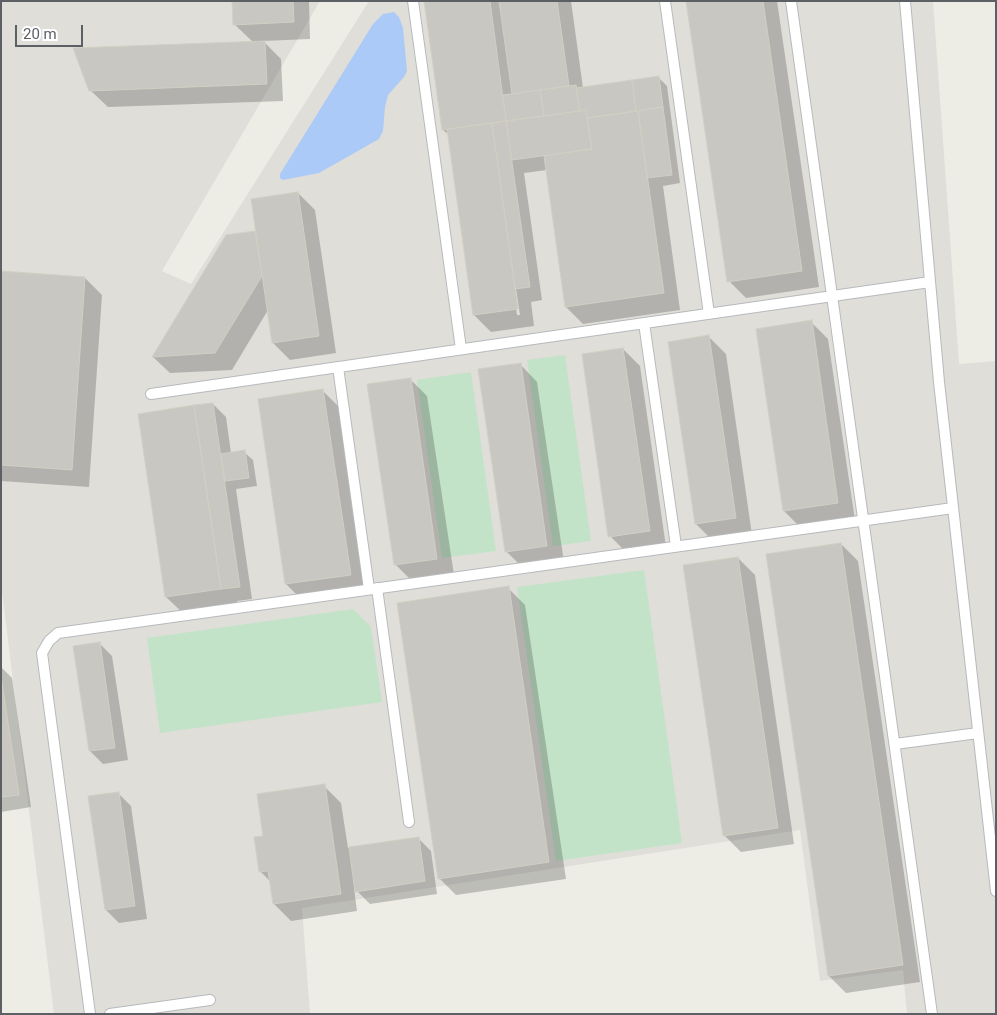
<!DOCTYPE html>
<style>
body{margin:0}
#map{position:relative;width:997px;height:1015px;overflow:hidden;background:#edede5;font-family:Roboto,sans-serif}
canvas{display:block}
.frame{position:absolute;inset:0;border:2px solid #5c5f64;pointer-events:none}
.scale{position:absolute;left:15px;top:25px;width:68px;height:22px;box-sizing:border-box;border:2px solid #5c5f64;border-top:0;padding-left:6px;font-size:15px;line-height:18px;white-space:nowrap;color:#5c5f64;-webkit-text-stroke:4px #fff;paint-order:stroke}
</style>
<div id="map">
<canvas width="997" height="1015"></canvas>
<div class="frame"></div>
<div class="scale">20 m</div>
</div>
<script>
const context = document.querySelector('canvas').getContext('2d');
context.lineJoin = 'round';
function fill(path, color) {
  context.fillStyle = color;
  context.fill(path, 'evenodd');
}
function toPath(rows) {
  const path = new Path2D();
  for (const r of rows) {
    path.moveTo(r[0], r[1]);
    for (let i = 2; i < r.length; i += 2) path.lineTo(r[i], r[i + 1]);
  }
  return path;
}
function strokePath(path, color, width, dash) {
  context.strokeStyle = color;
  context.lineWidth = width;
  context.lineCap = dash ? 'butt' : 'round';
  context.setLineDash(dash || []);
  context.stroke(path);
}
fill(toPath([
 [1,1,320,1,162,271,191,284,369,1,933,1,959,364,996,361,996,1014,907,1014,903,970,820,981,800,830,302,908,310,1014,54,1014,1,583]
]), '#dfded9');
fill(toPath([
 [565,355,591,541,553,546,527,360],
 [471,372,496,551,442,558,417,380],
 [644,570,682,843,556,861,517,587],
 [353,609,371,627,382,702,160,733,147,638]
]), '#c3e3c8');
fill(toPath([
 [394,12,399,17,403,28,407,71,404,77,388,95,385,107,383,131,379,139,319,173,283,180,280,178,280,174,373,24,383,14]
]), '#abcaf7');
fill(toPath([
 [234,1,309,1,310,39,263,41,281,59,283,101,108,107,90,90,253,42,234,24],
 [425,1,571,1,583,88,659,78,667,86,680,183,663,186,680,310,583,324,566,307,547,170,524,173,542,300,531,302,534,326,491,332,474,315,449,135,443,130],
 [513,286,516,289,520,315,517,315],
 [687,1,777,1,819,287,746,298,729,281],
 [298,193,315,210,336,353,290,360,273,343,268,310,232,370,170,373,153,357,227,236,257,232],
 [1,272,85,278,102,295,89,487,1,481],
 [811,322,828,339,855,520,801,528,784,511],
 [709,337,726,354,752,535,713,541,696,524],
 [623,349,640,366,666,547,627,553,610,536],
 [520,364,537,382,564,562,523,568,506,551],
 [410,379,427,396,454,575,412,581,395,564],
 [323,391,340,408,367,591,303,601,286,584],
 [213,404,226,417,231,453,244,452,253,460,257,486,236,489,252,599,237,601,238,606,184,614,166,597],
 [841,544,858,561,920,982,846,993,829,976],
 [738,558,755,575,794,844,741,852,724,835],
 [508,588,525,605,566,879,456,895,439,878],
 [99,643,112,656,128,760,103,764,90,751],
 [1,667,12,678,31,807,1,812],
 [324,786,341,803,348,848,418,838,431,851,437,894,370,904,354,888,357,911,291,921,274,904,271,882,260,871,264,837],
 [118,793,131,806,147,919,119,923,106,910]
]), '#0003');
const building = toPath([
 [232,1,293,1,294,22,233,25,232,1],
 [424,1,490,1,506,121,442,130,424,1],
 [499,1,557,1,569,86,512,94,499,1],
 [686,1,763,1,802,271,727,282,686,1],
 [265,41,267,84,89,91,73,48,265,41],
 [659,76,663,107,636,111,632,80,659,76],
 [632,80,636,111,587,118,586,110,580,111,576,88,632,80],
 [576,85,580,111,544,116,540,90,576,85],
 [540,90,544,116,506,121,503,95,540,90],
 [663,107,672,175,647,178,638,111,663,107],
 [586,110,592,149,512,160,506,121,586,110],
 [638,111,664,293,565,307,544,156,592,149,587,118,638,111],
 [506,121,530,287,515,289,492,123,506,121],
 [492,123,518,309,473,315,447,129,492,123],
 [298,192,319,336,272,343,251,199,298,192],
 [255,231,262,276,215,353,152,357,226,235,255,231],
 [1,271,85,277,72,470,1,465,1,271],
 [812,320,838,503,783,511,756,329,812,320],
 [709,335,736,518,695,524,668,342,709,335],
 [623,348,650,531,608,537,582,354,623,348],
 [521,363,547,546,505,552,478,369,521,363],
 [411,378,437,559,394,565,367,384,411,378],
 [323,389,351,575,285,584,258,399,323,389],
 [213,403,240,587,221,589,194,405,213,403],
 [194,405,221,589,165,597,138,414,194,405],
 [245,450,249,478,225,481,221,454,245,450],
 [841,543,903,965,828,976,766,554,841,543],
 [738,557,778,828,723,836,683,565,738,557],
 [509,586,549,862,438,879,397,603,509,586],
 [100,642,115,748,89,751,73,646,100,642],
 [1,677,19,795,1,797,1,677],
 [325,784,341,894,273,904,268,871,259,872,254,837,263,836,257,794,325,784],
 [119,792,135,906,105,910,88,796,119,792],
 [419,837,425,881,355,892,349,847,419,837]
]);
fill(building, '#c9c7c2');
strokePath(building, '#d2cfc3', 1);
const lane = toPath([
 [413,1,461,349],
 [665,1,709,314],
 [791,1,932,1014],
 [905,1,939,382,996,891],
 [644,323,676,546],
 [338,367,369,589],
 [151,394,930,282],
 [377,588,409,822],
 [895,744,978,733],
 [90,1014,42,653,49,641,58,633,953,508],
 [110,1014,210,1000]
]);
strokePath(lane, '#b7b9bd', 12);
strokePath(lane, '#fff', 10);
</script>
